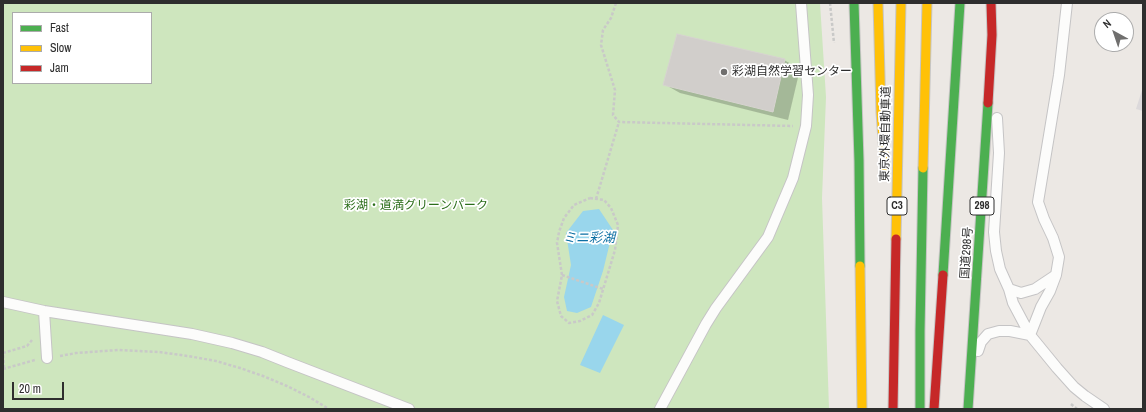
<!DOCTYPE html>
<meta charset="utf-8">
<style>
body{margin:0}
#map{position:relative;width:1146px;height:412px;overflow:hidden;background:#ece8e4;font-family:"Archivo Narrow",sans-serif}
canvas{display:block}
.frame{position:absolute;inset:0;border:4px solid #2e2e2e;pointer-events:none}
.legend{position:absolute;left:12px;top:12px;width:140px;height:72px;box-sizing:border-box;background:#fff;border:1px solid #ababab;margin:0;padding:5px 7px;list-style:none;font-size:12px;color:#2e2e2e}
.legend li{display:flex;align-items:center;gap:8px;height:20px}
.legend b{width:20px;border:1px solid #ababab}
.north{position:absolute;left:1094px;top:12px;width:40px;height:40px;box-sizing:border-box;background:#fff;border:1px solid #ababab;border-radius:50%;rotate:320deg;font-size:11px;font-weight:700;line-height:16px;text-align:center;color:#2e2e2e}
.north::after{content:'';display:block;margin:auto;width:14px;height:18px;background:#706f6e;clip-path:polygon(50% 0,100% 100%,50% 72%,0 100%)}
.scale{position:absolute;left:12px;top:382px;width:52px;height:18px;box-sizing:border-box;border:2px solid #2e2e2e;border-top:0;padding-left:5px;font-size:12px;line-height:14px;white-space:nowrap;color:#2e2e2e;-webkit-text-stroke:3px #fff;paint-order:stroke}
</style>
<div id="map">
<canvas width="1146" height="412"></canvas>
<div class="frame"></div>
<ul class="legend">
<li><b style="height:5px;background:#4caf50"></b>Fast</li>
<li><b style="height:5px;background:#ffc107"></b>Slow</li>
<li><b style="height:5px;background:#c62828"></b>Jam</li>
</ul>
<div class="north">N</div>
<div class="scale">20 m</div>
</div>
<script>
const context = document.querySelector('canvas').getContext('2d');
context.lineJoin = 'round';
function fill(path, color) {
  context.fillStyle = color;
  context.fill(path, 'evenodd');
}
function toPath(rows) {
  const path = new Path2D();
  for (const r of rows) {
    path.moveTo(r[0], r[1]);
    for (let i = 2; i < r.length; i += 2) path.lineTo(r[i], r[i + 1]);
  }
  return path;
}
function strokePath(path, color, width, dash) {
  context.strokeStyle = color;
  context.lineWidth = width;
  context.lineCap = dash ? 'butt' : 'round';
  context.setLineDash(dash || []);
  context.stroke(path);
}
function label(font, color, halo, rows, align = 'center') {
  context.font = font + ' "Archivo Narrow","Noto Sans JP",sans-serif';
  context.lineWidth = 3.5;
  context.setLineDash([]);
  context.textBaseline = 'middle';
  context.strokeStyle = halo;
  context.fillStyle = color;
  for (const [text, x, y, turn = 0] of rows) {
    context.save();
    context.translate(x, y);
    context.rotate((+turn || 0) * Math.PI / 180);
    context.textAlign = isNaN(turn) ? turn : align;
    if (halo) context.strokeText(text, 0, 0);
    context.fillText(text, 0, 0);
    context.restore();
  }
}
fill(toPath([
 [1143,87,1143,111,1136,109]
]), '#dcd9db');
fill(toPath([
 [3,3,820,3,826,97,822,198,829,409,3,409],
 [13,13,151,13,151,83,13,83]
]), '#cee6be');
fill(toPath([
 [599,209,613,230,603,271,591,307,577,313,567,311,564,297,571,265,566,233,583,211],
 [603,315,624,325,600,373,580,365]
]), '#99d6ec');
fill(toPath([
 [784,60,800,69,788,120,680,93,664,84]
]), '#0003');
const building = toPath([
 [677,34,785,59,773,112,663,85,677,34]
]);
fill(building, '#d1cecb');
strokePath(building, '#d7d4d0', 1);
const lane = toPath([
 [997,118,999,153,994,232,996,251,1000,269,1009,289,1013,303,1030,335,1057,368,1074,387,1085,396,1104,409],
 [1056,275,1059,257,1053,238,1044,219,1038,202,1059,75,1067,3],
 [3,302,44,311,192,334,232,343,262,352,287,362,409,409],
 [44,311,47,358],
 [978,351,981,342,988,334,999,331,1010,331,1030,335,1041,307,1050,291,1056,275,1035,289,1021,293,1009,289],
 [660,409,706,324,716,308,768,237,793,178,806,126,808,95,801,3]
]);
const fast = toPath([
 [854,3,859,161,860,266],
 [943,275,960,3],
 [920,409,920,331,923,168],
 [968,409,988,103]
]);
const slow = toPath([
 [878,3,881,112,885,168],
 [923,168,927,3],
 [896,239,901,3],
 [860,266,862,409]
]);
const jam = toPath([
 [988,103,992,35,991,3],
 [893,409,896,239],
 [934,409,943,275]
]);
strokePath(lane, '#c5c4c5', 12);
strokePath(fast, '#c6c5c4', 11);
strokePath(slow, '#c6c5c4', 11);
strokePath(jam, '#c6c5c4', 11);
strokePath(toPath([
 [616,3,611,18,603,30,601,45,615,90,613,115,619,122,793,126],
 [830,3,834,43],
 [590,198,604,200,611,208,618,225,615,250,599,303,592,315,580,321,569,323,561,316,557,301,562,275,557,243,559,232,564,218,574,205,590,198],
 [596,199,619,122],
 [562,275,603,289],
 [60,356,76,353,118,350,159,352,188,356,216,361,240,368,263,376,287,386,309,397,329,409],
 [4,368,3,353,27,346,32,340],
 [3,369,35,360],
 [1071,404,1077,409]
]), '#c9c9c8', 2.5, [3, 2]);
strokePath(lane, '#fcfcfb', 10);
strokePath(fast, '#4caf50', 9);
strokePath(slow, '#ffc107', 9);
strokePath(jam, '#c62828', 9);
for (const [x, y, r, color] of [
 [724,72,4,"#706f6e"]
]) {
  const dot = new Path2D();
  dot.arc(x, y, r, 0, 2 * Math.PI);
  context.fillStyle = color;
  context.fill(dot);
  strokePath(dot, '#fff', 1.5);
}
for (const [x, y, w] of [
 [897,206,20],
 [982,206,24]
]) {
  const box = new Path2D();
  box.roundRect(x - w / 2, y - 9, w, 18, 3);
  context.fillStyle = '#fff';
  context.fill(box);
  strokePath(box, '#2e2e2e', 1);
}
label('bold 11px', '#2e2e2e', null, [
 ["C3",897,206],
 ["298",982,206]
]);
label('12px', '#2e2e2e', '#fff', [
 ["彩湖自然学習センター",732,72]
], 'left');
label('12px', '#2e2e2e', '#fff', [
 ["東京外環自動車道",886,134,-89],
 ["国道298号",967,253,-86]
]);
label('12px', '#2c6e1b', '#fff', [
 ["彩湖・道満グリーンパーク",416,206]
]);
label('italic 13px', '#0d6fa3', '#fff', [
 ["ミニ彩湖",589,239]
]);
</script>
